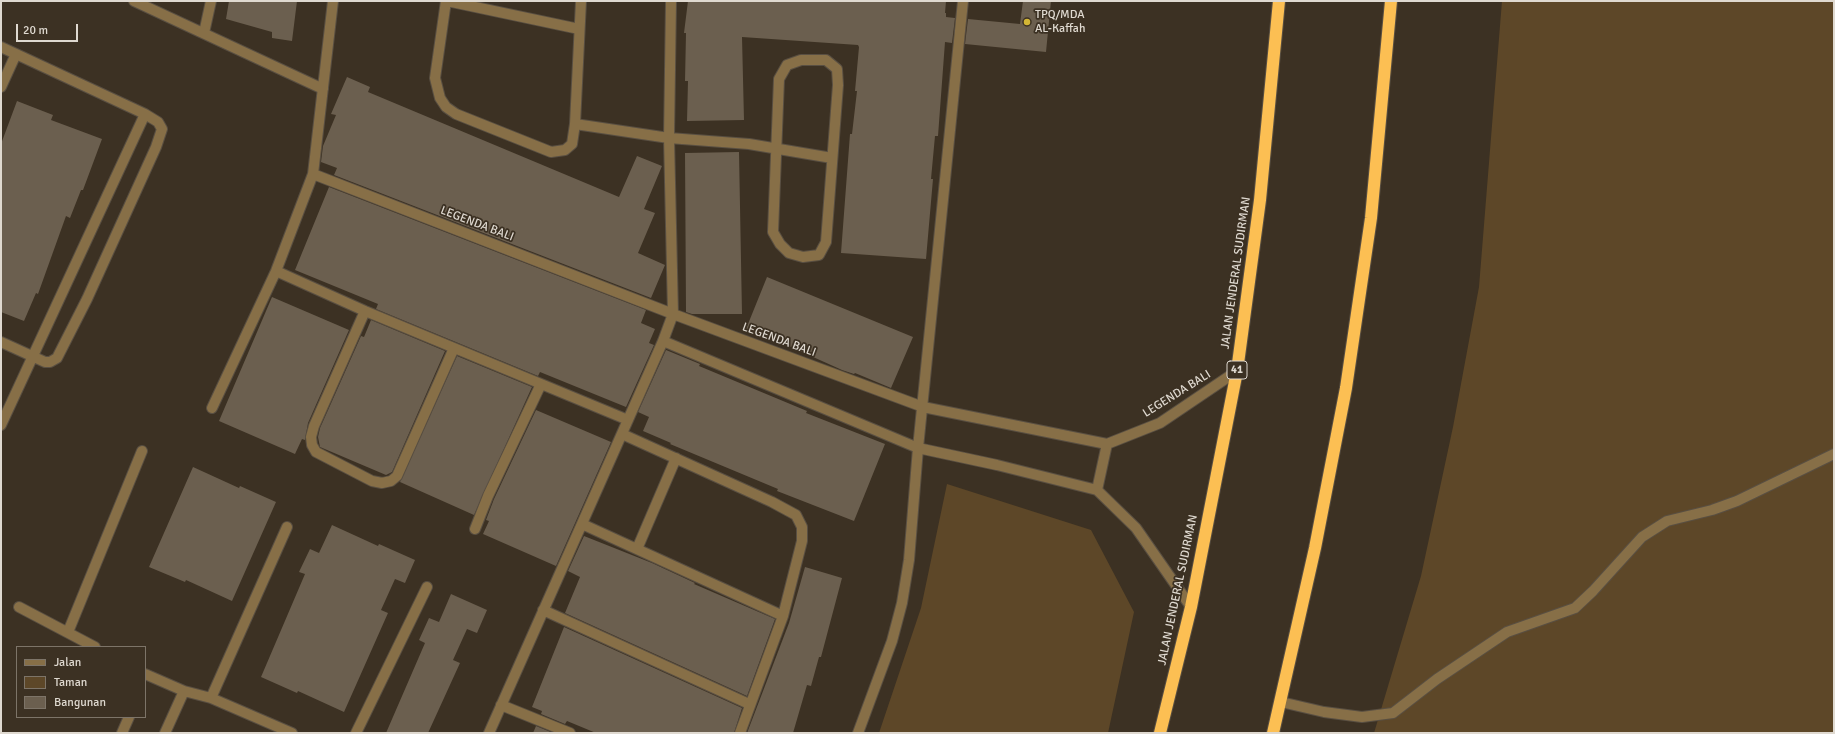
<!DOCTYPE html>
<style>
body{margin:0}
#map{position:relative;width:1835px;height:734px;overflow:hidden;background:#3c3123;font-family:Signika,sans-serif}
canvas{display:block}
.frame{position:absolute;inset:0;border:2px solid #dfd9d0;pointer-events:none}
.legend{position:absolute;left:16px;top:646px;width:130px;height:72px;box-sizing:border-box;background:#3c3123;border:1px solid #7d7468;margin:0;padding:5px 7px;list-style:none;font-size:12px;color:#dfd9d0}
.legend li{display:flex;align-items:center;gap:8px;height:20px}
.legend b{width:20px;border:1px solid #7d7468}
.scale{position:absolute;left:16px;top:24px;width:62px;height:18px;box-sizing:border-box;border:2px solid #dfd9d0;border-top:0;padding-left:5px;font-size:12px;line-height:14px;white-space:nowrap;color:#dfd9d0;-webkit-text-stroke:3px #3c3123;paint-order:stroke}
</style>
<div id="map">
<canvas width="1835" height="734"></canvas>
<div class="frame"></div>
<ul class="legend">
<li><b style="height:5px;background:#876f47"></b>Jalan</li>
<li><b style="height:11px;background:#5d4728"></b>Taman</li>
<li><b style="height:11px;background:#6b5f4f"></b>Bangunan</li>
</ul>
<div class="scale">20 m</div>
</div>
<script>
const context = document.querySelector('canvas').getContext('2d');
context.lineJoin = 'round';
function fill(path, color) {
  context.fillStyle = color;
  context.fill(path, 'evenodd');
}
function toPath(rows) {
  const path = new Path2D();
  for (const r of rows) {
    path.moveTo(r[0], r[1]);
    for (let i = 2; i < r.length; i += 2) path.lineTo(r[i], r[i + 1]);
  }
  return path;
}
function strokePath(path, color, width, dash) {
  context.strokeStyle = color;
  context.lineWidth = width;
  context.lineCap = dash ? 'butt' : 'round';
  context.setLineDash(dash || []);
  context.stroke(path);
}
function label(font, color, halo, rows, align = 'center') {
  context.font = font + ' Signika,sans-serif';
  context.lineWidth = 3.5;
  context.setLineDash([]);
  context.textBaseline = 'middle';
  context.strokeStyle = halo;
  context.fillStyle = color;
  for (const [text, x, y, turn = 0] of rows) {
    context.save();
    context.translate(x, y);
    context.rotate((+turn || 0) * Math.PI / 180);
    context.textAlign = isNaN(turn) ? turn : align;
    if (halo) context.strokeText(text, 0, 0);
    context.fillText(text, 0, 0);
    context.restore();
  }
}
fill(toPath([
 [1502,1,1834,1,1834,733,1374,733,1421,576,1453,427,1479,287],
 [947,484,1091,530,1134,612,1108,733,879,733,921,608]
]), '#5d4728');
fill(toPath([
 [229,1,297,1,292,41,272,38,272,32,226,19],
 [688,1,946,1,945,13,946,13,946,17,955,18,952,43,945,42,938,136,935,136,931,179,933,179,926,259,841,253,850,134,852,134,857,91,855,91,859,47,858,45,742,37,744,120,687,121,688,81,685,81,686,33,684,33],
 [1023,1,1051,1,1046,52,965,44,968,19,1020,24],
 [347,77,370,87,368,92,619,197,637,156,662,166,644,209,655,213,638,253,665,265,651,298,334,175,337,168,321,162,323,146,336,115,331,114],
 [17,101,53,115,51,120,102,139,83,190,81,190,70,218,66,216,38,294,36,293,24,321,1,312,1,144],
 [739,152,742,314,692,314,686,312,685,153],
 [329,187,646,310,641,323,655,329,649,343,654,345,626,407,540,372,538,376,376,309,378,304,295,270],
 [767,277,913,337,891,388,855,373,854,374,842,370,782,343,781,345,746,329],
 [272,297,349,330,308,423,305,440,302,439,295,454,219,421],
 [371,320,445,351,392,472,386,475,320,447,318,437,320,428,361,336,364,337],
 [666,350,700,364,699,366,807,411,806,413,885,444,854,521,777,491,778,489,670,444,671,443,643,431,649,417,638,412],
 [457,356,532,387,474,515,400,482],
 [536,410,611,442,556,566,483,534,489,521,486,520,494,499],
 [193,467,239,488,240,486,276,502,232,601,186,580,185,582,149,567],
 [332,525,378,546,379,544,415,560,405,583,395,579,381,610,388,613,344,712,298,691,297,693,261,677,305,574,299,572,310,549,319,553],
 [584,536,652,563,695,583,694,584,775,619,747,696,565,613,580,577,568,571],
 [805,567,842,578,821,657,819,657,811,686,807,685,793,733,747,733,789,623],
 [451,594,487,610,477,633,467,629,453,660,460,663,428,733,386,733,425,643,419,640,429,618,439,622],
 [564,627,742,708,734,733,596,733,567,721,565,724,541,714,542,711,532,707],
 [536,726,553,733,533,733]
]), '#6b5f4f');
const minor = toPath([
 [134,1,323,89],
 [446,1,435,78,440,98,446,107,456,114,551,152,565,150,572,144,575,124,581,1],
 [447,1,579,29],
 [204,33,211,1],
 [1,47,145,114,158,122,162,129,156,147,87,299,57,358,50,362,45,362,1,342],
 [801,60,826,60,837,69,838,85,826,242,819,255,803,257,789,253,780,244,773,232,779,79,787,65,801,60],
 [1,87,16,54],
 [575,124,669,138,749,144,832,158],
 [313,174,673,314,923,407,1107,444,1160,423,1237,371],
 [276,271,365,311,628,420],
 [365,311,314,426,311,437,312,445,316,452,372,481,382,483,391,481,397,476,454,348],
 [663,341,918,448,997,465,1097,490,1136,528,1191,607],
 [212,408,276,271,313,174,333,1],
 [1,425,145,114],
 [622,434,772,502,796,515,802,527,802,541,783,616,740,733],
 [1097,490,1107,444],
 [582,524,783,616],
 [475,529,488,496,541,384],
 [637,549,676,458],
 [19,607,95,647],
 [543,610,749,704],
 [68,632,142,451],
 [145,674,184,691,211,698,292,733],
 [211,698,287,527],
 [1281,702,1324,712,1362,717,1393,713,1437,679,1507,632,1575,608,1593,591,1642,537,1667,521,1712,510,1737,501,1834,454],
 [501,705,570,733],
 [122,733,129,717],
 [165,733,184,691],
 [356,733,427,587],
 [489,733,663,341,673,314,669,138,671,1],
 [858,733,892,641,902,603,909,560,918,448,963,1]
]);
const highway = toPath([
 [1160,733,1191,607,1237,371,1260,200,1279,1],
 [1273,733,1315,548,1346,388,1371,218,1391,1]
]);
strokePath(minor, '#594f42', 12);
strokePath(highway, '#594f42', 14);
strokePath(minor, '#876f47', 10);
strokePath(highway, '#fcbf53', 12);
for (const [x, y, r, color] of [
 [1027,22,4,"#d3b635"]
]) {
  const dot = new Path2D();
  dot.arc(x, y, r, 0, 2 * Math.PI);
  context.fillStyle = color;
  context.fill(dot);
  strokePath(dot, '#3c3123', 1.5);
}
for (const [x, y, w] of [
 [1237,370,20]
]) {
  const box = new Path2D();
  box.roundRect(x - w / 2, y - 9, w, 18, 3);
  context.fillStyle = '#3c3123';
  context.fill(box);
  strokePath(box, '#dfd9d0', 1);
}
label('bold 11px', '#dfd9d0', null, [
 ["41",1237,370]
]);
label('12px', '#dfd9d0', '#3c3123', [
 ["TPQ/MDA",1035,15],
 ["AL-Kaffah",1035,29]
], 'left');
label('12px', '#dfd9d0', '#3c3123', [
 ["LEGENDA BALI",477,224,21],
 ["JALAN JENDERAL SUDIRMAN",1236,273,-82],
 ["LEGENDA BALI",779,340,20],
 ["LEGENDA BALI",1177,394,-32],
 ["JALAN JENDERAL SUDIRMAN",1178,590,-78]
]);
</script>
